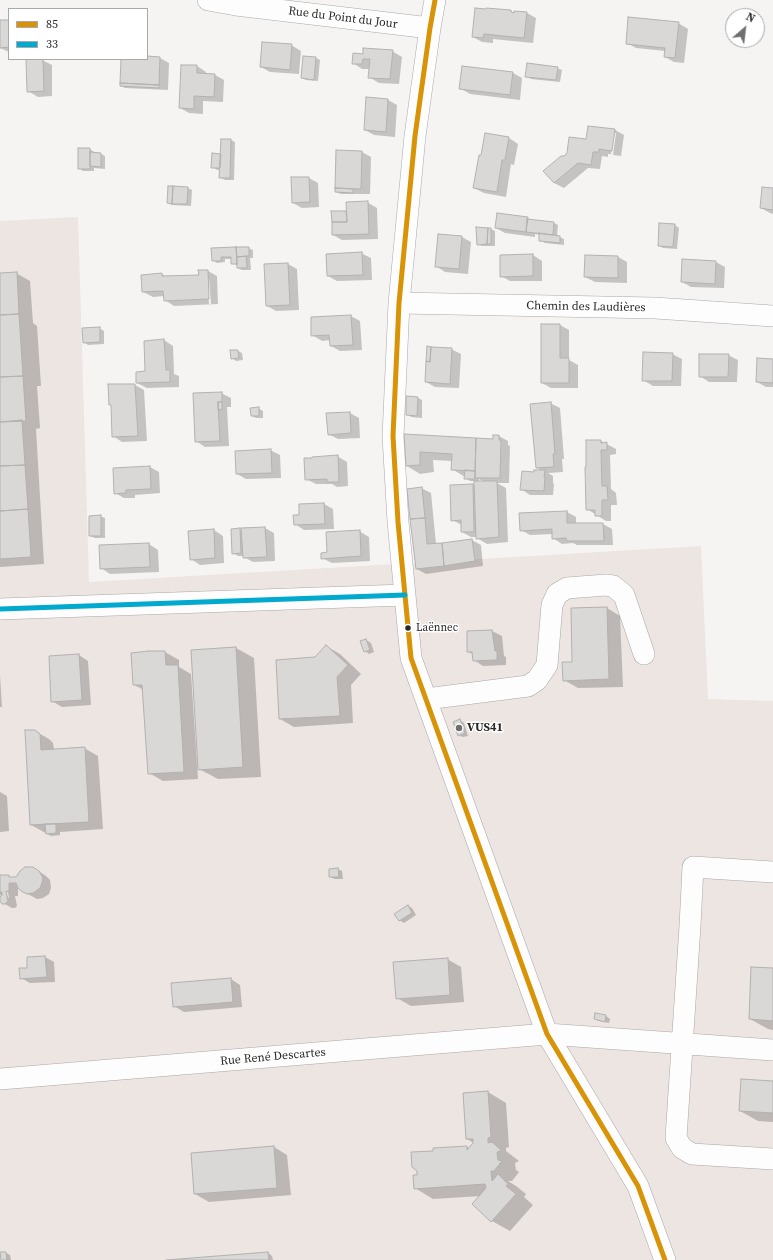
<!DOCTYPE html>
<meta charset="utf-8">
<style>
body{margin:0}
#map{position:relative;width:773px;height:1260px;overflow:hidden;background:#f6f4f2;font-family:"Source Serif 4",serif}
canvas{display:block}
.legend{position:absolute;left:8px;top:8px;width:140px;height:52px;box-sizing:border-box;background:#fff;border:1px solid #aaa9a9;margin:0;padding:5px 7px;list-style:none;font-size:12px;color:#2a2827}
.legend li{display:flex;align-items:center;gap:8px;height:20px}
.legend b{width:20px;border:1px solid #aaa9a9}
.north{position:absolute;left:725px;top:8px;width:40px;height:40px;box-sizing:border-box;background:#fff;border:1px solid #aaa9a9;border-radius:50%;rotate:28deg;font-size:11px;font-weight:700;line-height:16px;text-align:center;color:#2a2827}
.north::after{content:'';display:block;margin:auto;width:14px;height:18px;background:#716f6e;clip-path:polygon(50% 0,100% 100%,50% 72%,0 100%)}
</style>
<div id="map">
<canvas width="773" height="1260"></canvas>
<ul class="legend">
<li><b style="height:5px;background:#d89306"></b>85</li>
<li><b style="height:5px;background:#00a9ce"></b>33</li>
</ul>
<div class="north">N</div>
</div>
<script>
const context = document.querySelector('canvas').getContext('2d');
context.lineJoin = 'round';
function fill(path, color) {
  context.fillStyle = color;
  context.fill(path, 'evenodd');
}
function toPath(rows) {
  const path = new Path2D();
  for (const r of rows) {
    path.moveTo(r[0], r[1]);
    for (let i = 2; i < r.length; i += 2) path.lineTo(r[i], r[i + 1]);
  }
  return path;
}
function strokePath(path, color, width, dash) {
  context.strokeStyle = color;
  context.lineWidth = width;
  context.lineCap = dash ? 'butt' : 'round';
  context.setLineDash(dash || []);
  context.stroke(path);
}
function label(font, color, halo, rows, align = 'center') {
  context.font = font + ' "Source Serif 4",serif';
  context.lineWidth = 3;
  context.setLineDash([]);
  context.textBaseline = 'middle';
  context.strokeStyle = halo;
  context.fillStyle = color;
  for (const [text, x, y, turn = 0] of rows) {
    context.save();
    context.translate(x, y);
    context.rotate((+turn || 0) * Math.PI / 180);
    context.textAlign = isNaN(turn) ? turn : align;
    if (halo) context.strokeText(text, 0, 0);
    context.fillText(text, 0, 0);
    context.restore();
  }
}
fill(toPath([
 [78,217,89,582,701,546,708,699,773,701,773,1260,0,1260,0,221]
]), '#ece5e1');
fill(toPath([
 [511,11,515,14,527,13,536,18,533,43,493,39,493,43,482,42,473,37],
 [0,21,9,21,9,52,0,48],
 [678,23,688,29,684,63,674,62,665,57,665,51,636,48,627,43],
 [291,45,301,51,299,74,270,72,261,67],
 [392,51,402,57,399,84,379,83,369,77,370,69,362,69,353,63,364,55],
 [147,57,160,58,169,63,168,90,125,88,121,86,122,59,147,59],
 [316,58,320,60,318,81,306,80,302,78],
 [59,59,90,59,90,60,62,60],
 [42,60,52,65,52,96,38,97,28,91],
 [197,66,206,72,206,74,215,75,224,80,223,102,203,101,203,114,189,113,180,108],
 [557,68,562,70,560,82,531,79,526,76],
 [513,73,522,78,520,100,470,94,460,88],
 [367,98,388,100,397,105,395,137,374,135,365,130],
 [615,130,624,135,621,156,613,155,616,133,614,133,611,154,608,154,608,157,602,156,600,169,588,168,564,188,554,183,564,157,587,140],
 [509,138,518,144,514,165,511,164,506,197,484,193,474,188],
 [231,140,235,142,234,180,225,180,220,177,221,170,217,170,213,167],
 [90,149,94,152,94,153,101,154,105,156,105,169,94,168,94,171,83,171,79,168],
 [337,151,362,152,371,157,370,194,341,194,336,192],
 [309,178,318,183,319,207,302,208,293,203],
 [188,188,192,190,191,206,172,205,168,203],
 [773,189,773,214,770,213,761,208],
 [367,202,377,208,378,239,342,240,333,235,332,212,347,212],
 [527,218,533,221,554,223,558,225,557,236,564,239,564,245,545,243,540,240,540,235,535,234,535,237,505,233,496,228],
 [675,225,679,228,677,249,663,248,659,246],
 [491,229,495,231,495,246,482,246,478,244],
 [462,237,471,242,468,274,445,272,436,266],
 [248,248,253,250,253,258,250,258,251,270,242,270,238,268,238,266,232,263,232,259,225,259,225,262,217,263,213,260,212,249],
 [361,253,371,258,372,280,337,281,328,276],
 [533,255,542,261,542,281,510,281,501,276],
 [618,257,627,262,627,283,595,282,585,277],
 [716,262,725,267,724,288,691,287,682,282],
 [288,264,297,269,299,310,276,311,267,306],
 [208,271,217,276,218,304,174,306,165,300,164,296,153,297,143,292,162,274,167,277,200,276],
 [207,279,209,279,211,304,209,304],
 [16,273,30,281,33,323,37,326,41,386,37,386,40,428,36,429,44,564,0,567,0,274],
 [351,316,360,321,362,350,340,351,331,346,331,340,322,341,312,335],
 [542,325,560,325,569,330,569,360,578,365,578,388,551,388,542,383],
 [99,328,104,331,104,344,88,345,84,342],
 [164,340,173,346,174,374,179,376,179,387,147,388,137,383,146,372,145,342],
 [451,349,461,354,459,388,435,387,426,382],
 [238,351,242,353,243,360,236,361,232,358],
 [672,354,682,359,681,386,653,386,643,380],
 [728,355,738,360,737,382,709,382,700,376],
 [773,360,773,387,766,387,757,382],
 [135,385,144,390,147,441,122,442,113,436],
 [221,393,231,398,231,407,227,407,229,446,205,447,196,441],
 [407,397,418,398,422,400,422,418,411,417,407,414],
 [550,403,560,408,564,459,562,459,563,472,548,473,553,476,553,483,554,484,553,495,530,495,521,489,535,473,542,471,537,468],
 [258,408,263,411,263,418,256,418,252,416],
 [350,413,359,418,360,438,338,439,328,434],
 [405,435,494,440,499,436,508,441,508,445,510,446,509,483,497,483,506,488,508,542,487,544,477,538,477,537,471,537,462,532,462,525,452,520,473,485,476,487,475,481,470,481,465,478,465,477,452,469,452,461,433,460,434,472,420,474,407,466],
 [479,479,481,480,484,482,479,482],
 [601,441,616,449,616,454,610,455,611,489,616,493,617,505,611,505,611,521,606,521,587,509],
 [270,450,280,455,281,478,246,479,237,474],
 [337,456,347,462,348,486,337,487,332,484,316,484,306,479,313,459],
 [150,467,159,472,160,493,135,495,135,498,124,498,115,493],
 [421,488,431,493,436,544,472,540,481,545,483,566,426,574,417,569],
 [324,504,333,509,334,529,304,530,295,524,300,516],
 [567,512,576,517,576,524,603,524,612,529,613,545,577,545,573,543,562,544,553,538,553,534,530,535,521,530],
 [100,516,105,518,105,538,95,538,90,536],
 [265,528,274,533,275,561,253,562,244,557,244,556,238,556,233,553,240,529,242,531],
 [214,530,223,536,224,563,200,565,191,559],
 [359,531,369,537,370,561,332,563,322,558],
 [149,544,158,550,159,572,110,574,101,568,100,546],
 [607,608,620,616,623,687,578,688,564,680],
 [492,631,502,636,504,656,506,657,506,665,483,666,474,660,473,654,468,652,468,632],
 [366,640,371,643,374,652,369,654,365,651],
 [326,646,340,654,361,674,351,685,353,723,294,727,280,719,315,658],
 [236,648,254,658,261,777,218,779,199,769],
 [165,652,179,660,179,667,191,674,198,779,163,781,149,773,144,690,134,685],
 [79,655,88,661,91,705,62,707,52,701],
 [0,675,2,707,0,707],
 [460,720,464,723,468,736,463,737,458,735],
 [35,731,49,739,53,743,54,750,84,748,98,756,103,829,60,832,60,835,51,836,31,825],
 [0,792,7,796,9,831,0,832],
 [338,869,342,871,343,879,335,879,330,877],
 [37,870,46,876,50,880,51,888,49,894,43,898,37,899,22,891,18,886,18,896,15,896,17,906,15,908,12,908,3,903,2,896,0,895,0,876,8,876,12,878],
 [7,886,9,898,6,895,5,887],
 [408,906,412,908,416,915,404,923,399,920],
 [45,957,54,962,55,982,30,983,21,978],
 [447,959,461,967,464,1002,411,1006,397,998],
 [773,969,773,1030,768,1029,750,1019],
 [231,979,240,985,242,1007,184,1012,174,1006],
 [596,1014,606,1016,610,1019,609,1023,599,1021,595,1019],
 [773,1082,773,1122,758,1121,740,1111],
 [488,1092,506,1103,509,1147,506,1148,506,1151,519,1161,515,1163,516,1170,519,1172,512,1181,508,1181,516,1186,526,1194,524,1197,533,1205,510,1231,492,1221,481,1196,433,1199,415,1188,418,1176,434,1152,467,1147,470,1148,474,1143,467,1139],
 [274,1147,287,1155,291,1195,209,1202,195,1194],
 [6,1253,10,1255,11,1260,2,1260],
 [268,1253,272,1256,273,1260,179,1260]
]), '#0003');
const building = toPath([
 [475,8,486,9,486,8,511,10,511,12,514,13,514,11,527,12,524,38,484,34,483,38,472,37,475,8],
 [628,17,679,22,675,58,664,57,665,48,626,44,628,17],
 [0,20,9,20,9,47,0,48,0,20],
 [262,42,292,44,290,70,260,67,262,42],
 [363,48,393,50,390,79,368,78,370,59,363,59,362,64,352,64,353,53,363,54,363,48],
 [147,56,160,57,159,85,120,83,121,59,147,59,147,56],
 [303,56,316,57,314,80,301,78,303,56],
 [26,59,43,59,44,91,27,92,26,59],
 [527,63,558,67,556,80,525,77,527,63],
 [181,65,197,65,197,73,215,74,214,97,194,96,194,109,179,108,181,65],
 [462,66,513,72,510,95,459,89,462,66],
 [120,83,159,85,159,88,120,86,120,83],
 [366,97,388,99,386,132,364,130,366,97],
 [588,126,615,129,612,151,599,149,599,152,593,152,591,165,578,163,554,183,543,171,561,156,564,156,567,153,569,137,586,139,588,126],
 [485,133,509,137,505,160,502,160,497,192,473,188,479,155,481,155,485,133],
 [221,139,231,139,230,178,219,178,221,139],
 [78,148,90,148,90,169,78,169,78,148],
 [336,150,362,151,361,189,335,188,336,150],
 [90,152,101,153,101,167,90,166,90,152],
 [212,153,221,154,220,168,211,168,212,153],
 [291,177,309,177,310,202,292,203,291,177],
 [168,186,173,186,172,204,167,203,168,186],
 [173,186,188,187,187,204,172,204,173,186],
 [762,187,773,188,773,210,760,208,762,187],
 [335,188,353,189,353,193,335,192,335,188],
 [368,201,369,234,332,235,332,222,347,222,346,202,368,201],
 [331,211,346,211,347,222,332,222,331,211],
 [497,213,528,217,526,232,495,228,497,213],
 [527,219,554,222,553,235,526,232,527,219],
 [659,223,675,224,673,247,658,246,659,223],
 [476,227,488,228,487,244,477,245,476,227],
 [488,228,491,228,491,244,487,244,488,228],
 [539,233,560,236,560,243,539,241,539,233],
 [438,234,462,236,459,269,435,267,438,234],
 [236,247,249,247,249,256,237,257,236,247],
 [236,247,237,264,231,264,231,257,221,257,221,261,212,261,211,248,236,247],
 [362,252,363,275,327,276,326,254,362,252],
 [533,254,533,276,500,277,500,255,533,254],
 [585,255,618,256,618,278,584,277,585,255],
 [246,256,247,268,237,268,237,257,246,256],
 [682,259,716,261,715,284,681,282,682,259],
 [288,263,290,305,266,306,264,264,288,263],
 [198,270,208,270,209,299,164,301,163,291,142,292,141,275,162,273,162,276,199,275,198,270],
 [17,272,19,314,0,315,0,273,17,272],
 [19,314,23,376,0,377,0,315,19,314],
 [351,315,353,345,330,346,329,335,311,336,311,317,351,315],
 [541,324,560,324,560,358,569,358,569,383,541,383,541,324],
 [100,327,100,342,83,343,82,328,100,327],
 [164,339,166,370,170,370,170,382,136,383,136,372,145,371,144,341,164,339],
 [427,346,431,347,430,362,426,361,427,346],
 [431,347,452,348,450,384,425,382,426,361,430,362,431,347],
 [230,350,238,350,239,358,231,359,230,350],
 [643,352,673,353,672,381,642,381,643,352],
 [699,354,729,354,728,377,699,377,699,354],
 [757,358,773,359,773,383,756,382,757,358],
 [23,376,26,421,0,422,0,377,23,376],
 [108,384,135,384,138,436,112,437,111,405,109,405,108,384],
 [222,392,222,402,218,402,220,441,195,442,193,393,222,392],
 [406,396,418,397,417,416,406,415,406,396],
 [218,402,222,402,222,409,218,410,218,402],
 [551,402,555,454,553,454,554,467,536,468,530,404,551,402],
 [259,407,259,416,251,416,250,408,259,407],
 [350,412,351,433,328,435,326,413,350,412],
 [22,420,25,465,0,466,0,422,22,420],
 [404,434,476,438,475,471,451,470,452,454,420,452,420,465,406,466,404,434],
 [493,435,499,435,499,440,501,440,500,478,475,478,476,438,493,439,493,435],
 [586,440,601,440,601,443,607,442,607,450,601,450,602,486,607,486,608,500,602,500,602,516,595,516,595,510,586,510,585,467,586,467,586,440],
 [271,449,272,473,236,474,235,451,271,449],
 [338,455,339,482,327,482,327,479,305,480,304,458,312,458,312,457,338,455],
 [25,465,28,509,0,511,0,466,25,465],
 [150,466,151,489,126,490,126,493,114,494,113,468,150,466],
 [465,470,475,471,475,479,464,479,465,470],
 [534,470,545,470,544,477,545,477,544,491,520,490,522,471,534,472,534,470],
 [474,481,497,481,499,537,476,539,474,481],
 [473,484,474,532,461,532,461,520,451,521,450,485,473,484],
 [422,487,425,518,410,519,407,489,422,487],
 [324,503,325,524,294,525,293,515,299,515,299,504,324,503],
 [28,509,31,557,0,559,0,511,28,509],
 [567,511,567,523,603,523,604,541,567,541,566,538,552,539,552,529,520,531,519,513,567,511],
 [101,515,101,536,89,536,89,516,101,515],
 [425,518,427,544,442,543,444,566,416,569,410,519,425,518],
 [265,527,267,557,243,558,241,528,265,527],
 [240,528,241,553,232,554,231,529,240,528],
 [214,529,215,558,190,560,188,531,214,529],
 [360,530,361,556,321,559,321,553,327,552,326,532,360,530],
 [472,539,475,561,444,566,442,543,472,539],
 [149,543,150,567,100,569,99,545,149,543],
 [607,607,609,679,563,681,562,662,572,662,571,608,607,607],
 [492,630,495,651,497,651,497,660,473,661,472,652,467,652,467,631,492,630],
 [366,639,370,650,364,652,360,641,366,639],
 [326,645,348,665,337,677,340,716,279,719,276,660,315,657,326,645],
 [236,647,243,767,198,770,191,650,236,647],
 [149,651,165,651,166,665,178,665,184,772,148,774,142,685,133,685,131,653,149,651],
 [79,654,82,700,51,702,49,656,79,654],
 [460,719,465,733,458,736,453,722,460,719],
 [25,730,35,730,40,734,41,750,85,747,89,822,30,825,25,730],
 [45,824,56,824,56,833,46,834,45,824],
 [25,867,33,867,39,871,43,878,42,883,40,888,33,893,27,894,21,891,18,888,16,883,9,883,9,892,6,891,8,901,5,904,2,904,0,901,0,897,2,895,2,892,0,892,0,875,9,875,9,877,16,877,20,871,25,867],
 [338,868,339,877,329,877,329,869,338,868],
 [408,905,412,913,399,921,394,914,408,905],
 [45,956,47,977,20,979,19,968,27,968,27,957,45,956],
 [448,958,450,995,396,999,393,962,448,958],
 [751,967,773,968,773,1021,749,1019,751,967],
 [231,978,233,1002,173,1007,171,983,231,978],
 [595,1013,606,1015,605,1022,594,1019,595,1013],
 [741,1079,773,1081,773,1113,739,1111,741,1079],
 [488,1091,491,1137,488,1138,488,1143,492,1142,501,1150,501,1151,497,1152,498,1160,502,1161,494,1171,491,1171,492,1181,498,1174,508,1184,506,1186,516,1194,491,1222,472,1204,486,1188,485,1184,414,1189,413,1175,417,1175,417,1171,412,1167,411,1152,433,1151,433,1148,467,1146,467,1150,473,1143,473,1139,466,1139,463,1093,488,1091],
 [274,1146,277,1188,194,1194,191,1153,274,1146],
 [0,1252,6,1252,7,1260,1,1260,0,1252],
 [268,1252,269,1260,166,1260,268,1252]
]);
fill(building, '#d9d8d7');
strokePath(building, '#b3b1b1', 1);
const minor = toPath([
 [208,0,236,5,430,28],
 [435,0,430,28,415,136,399,303,393,436,398,522,411,658,547,1034,638,1186,665,1260],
 [399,303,655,308,773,316],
 [0,609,405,595],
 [426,699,528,686,537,680,547,665,552,605,557,594,567,588,606,585,613,586,624,595,644,654],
 [773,872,693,867,690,926,676,1138,682,1148,692,1154,773,1159],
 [0,1079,547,1034,773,1050]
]);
strokePath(minor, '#aaa8a7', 22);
strokePath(minor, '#fefdfd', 21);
strokePath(toPath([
 [435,0,430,28,415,136,399,303,393,436,398,522,411,658,547,1034,638,1186,665,1260]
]), '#d89306', 5);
strokePath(toPath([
 [0,609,405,595]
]), '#00a9ce', 5);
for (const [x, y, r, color] of [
 [408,628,3.5,"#2a2827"],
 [459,728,4,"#716f6e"]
]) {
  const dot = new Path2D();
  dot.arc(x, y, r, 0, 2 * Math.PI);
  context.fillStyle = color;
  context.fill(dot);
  strokePath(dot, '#fff', 1.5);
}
label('11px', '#2a2827', '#fff', [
 ["Laënnec",416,628]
], 'left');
label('12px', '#2a2827', '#fff', [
 ["Rue du Point du Jour",343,18,7],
 ["Chemin des Laudières",586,307,1],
 ["Rue René Descartes",273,1057,-5]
]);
label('bold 12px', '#2a2827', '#fff', [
 ["VUS41",467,728]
], 'left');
</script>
